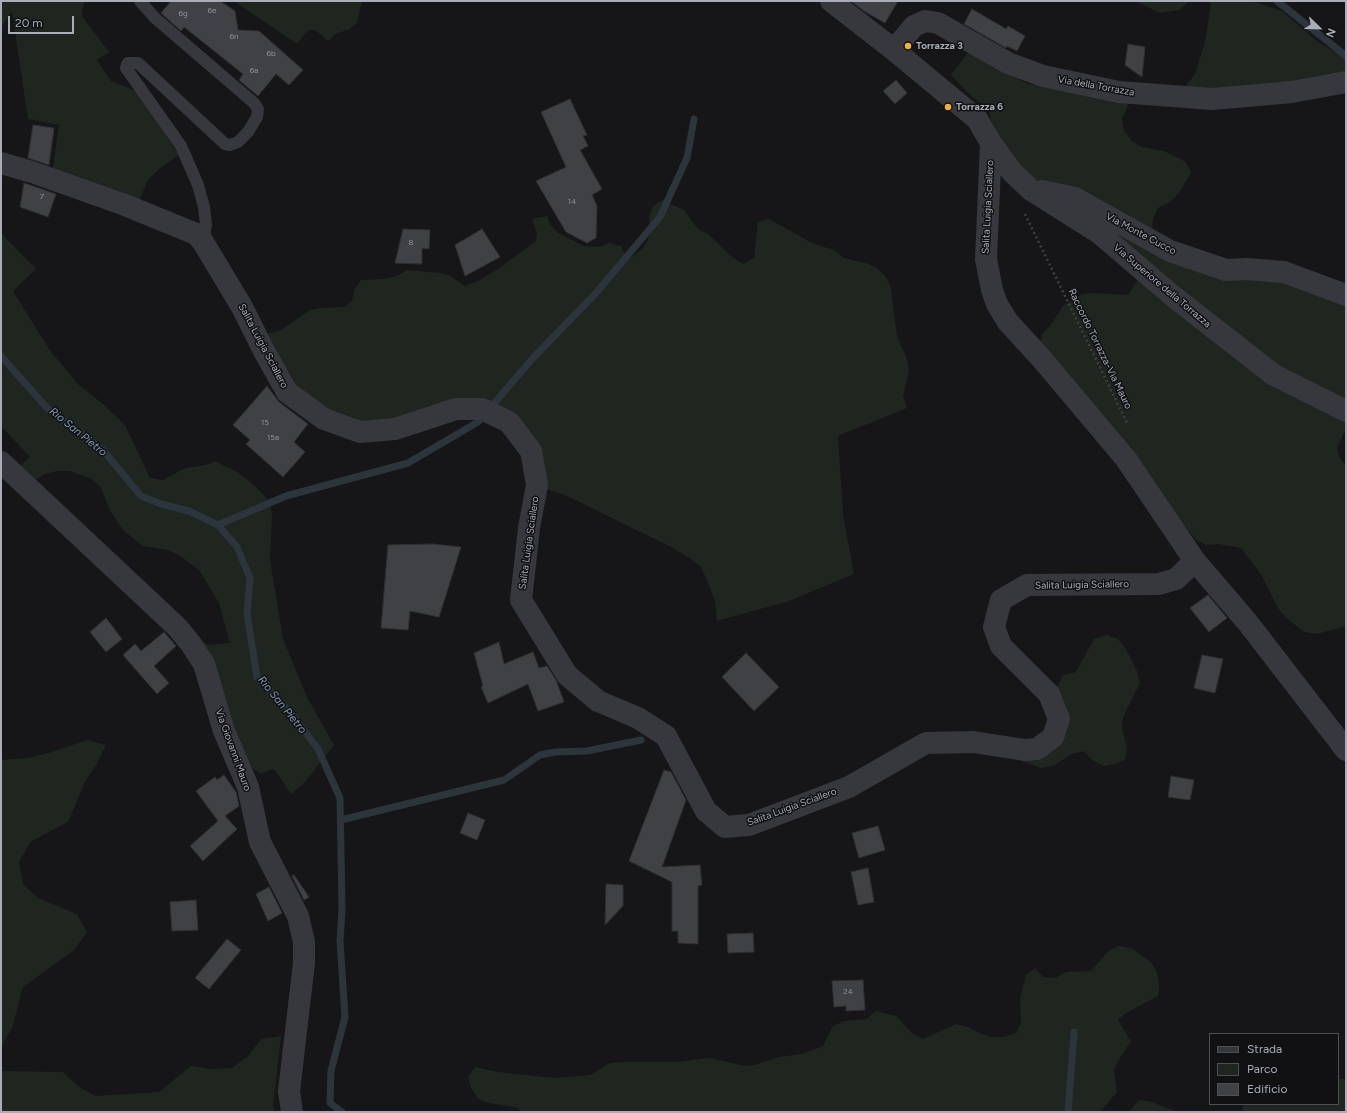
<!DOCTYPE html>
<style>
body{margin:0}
#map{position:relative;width:1347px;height:1113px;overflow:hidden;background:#161618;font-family:Figtree,sans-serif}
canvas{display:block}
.frame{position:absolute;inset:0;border:2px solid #a8adb8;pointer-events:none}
.legend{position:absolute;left:1209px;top:1033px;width:130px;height:72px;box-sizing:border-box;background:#111113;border:1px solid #4d4f55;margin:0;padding:5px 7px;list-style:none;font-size:12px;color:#a8adb8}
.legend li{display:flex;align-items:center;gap:8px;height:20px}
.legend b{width:20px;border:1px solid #4d4f55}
.north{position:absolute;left:1299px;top:8px;width:40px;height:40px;-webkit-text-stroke:3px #111113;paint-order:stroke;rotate:113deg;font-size:11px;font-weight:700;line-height:16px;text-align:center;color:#a8adb8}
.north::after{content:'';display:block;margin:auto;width:14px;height:18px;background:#a8adb8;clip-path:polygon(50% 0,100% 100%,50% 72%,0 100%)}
.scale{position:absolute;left:8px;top:16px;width:66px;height:18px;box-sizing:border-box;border:2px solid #a8adb8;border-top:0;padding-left:5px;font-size:12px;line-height:14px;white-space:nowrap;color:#a8adb8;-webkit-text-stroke:3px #111113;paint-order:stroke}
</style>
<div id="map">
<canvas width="1347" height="1113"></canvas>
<div class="frame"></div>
<ul class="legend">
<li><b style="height:5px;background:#37383d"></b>Strada</li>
<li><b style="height:11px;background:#1e261f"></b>Parco</li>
<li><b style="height:11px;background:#404145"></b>Edificio</li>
</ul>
<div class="north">N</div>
<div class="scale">20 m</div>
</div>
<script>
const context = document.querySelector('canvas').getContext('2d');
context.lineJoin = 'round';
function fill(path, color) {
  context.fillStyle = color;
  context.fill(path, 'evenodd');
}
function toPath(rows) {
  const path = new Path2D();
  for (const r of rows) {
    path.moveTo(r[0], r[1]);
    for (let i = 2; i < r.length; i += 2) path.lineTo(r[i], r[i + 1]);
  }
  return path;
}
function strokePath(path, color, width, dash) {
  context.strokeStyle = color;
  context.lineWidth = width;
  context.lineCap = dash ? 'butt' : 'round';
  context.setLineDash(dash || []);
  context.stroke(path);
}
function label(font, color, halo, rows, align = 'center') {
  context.font = font + ' Figtree,sans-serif';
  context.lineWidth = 3;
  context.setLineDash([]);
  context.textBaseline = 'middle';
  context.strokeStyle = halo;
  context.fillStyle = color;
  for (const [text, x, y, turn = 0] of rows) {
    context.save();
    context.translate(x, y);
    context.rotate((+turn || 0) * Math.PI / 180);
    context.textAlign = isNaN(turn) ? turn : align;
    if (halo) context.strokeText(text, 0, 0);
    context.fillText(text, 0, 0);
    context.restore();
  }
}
fill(toPath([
 [1,1,85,1,83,6,82,16,109,52,97,60,111,81,136,91,179,155,159,169,148,180,137,205,52,173,59,125,28,119,12,11,1,28],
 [234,1,362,1,357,23,348,30,337,33,328,41,318,32,313,30,307,31,297,44],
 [1136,1,1189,1,1180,10,1159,13],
 [1211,1,1252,1,1282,11,1318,42,1346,58,1346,75,1278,86,1182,91,1195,74,1205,42],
 [969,51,999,69,1028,84,1130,100,1122,119,1124,131,1132,141,1142,147,1164,151,1186,162,1191,173,1179,193,1170,202,1158,208,1153,219,1152,233,1049,182,1036,181,1026,174,993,129,989,110,968,93,951,75],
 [662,200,684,210,698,229,708,234,733,258,743,264,754,258,758,222,769,219,812,243,834,250,844,258,866,263,877,268,886,277,891,288,897,336,907,359,909,371,903,396,907,408,838,436,843,514,854,574,789,601,717,621,715,601,706,578,701,567,691,559,671,547,567,496,543,488,534,443,515,412,493,403,398,424,350,424,299,394,267,334,281,330,310,310,321,308,345,307,352,300,355,289,361,280,385,279,397,276,407,270,440,273,451,276,464,286,478,281,498,269,536,241,537,233,532,219,547,216,550,224,558,233,584,246,599,247,610,243,621,246,626,258,632,257,641,250,648,240,650,229,649,217,653,206],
 [1099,221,1278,279,1346,305,1346,428,1337,448,1340,459,1346,466,1346,626,1317,634,1304,632,1285,617,1278,608,1262,576,1241,548,1218,544,1206,545,1195,539,1167,503,1162,492,1154,493,1040,346,1042,334,1050,326,1063,306,1073,299,1083,294,1094,293,1128,295,1141,275],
 [1,233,36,269,13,291,51,352,78,384,103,404,125,425,150,478,163,480,185,468,206,465,215,461,239,473,254,485,270,502,272,514,270,560,283,639,307,697,334,745,306,781,291,794,274,769,260,774,252,768,240,749,197,639,208,645,230,643,219,603,199,570,179,555,168,550,143,546,124,531,110,511,101,488,92,479,69,471,57,471,45,474,32,482,18,468,30,457,1,426],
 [1107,635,1118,639,1126,649,1137,671,1140,683,1123,717,1122,728,1127,748,1125,760,1115,764,1103,766,1092,760,1084,751,1072,754,1053,766,1041,768,1019,760,1040,755,1056,690,1063,675,1076,672,1094,639],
 [87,740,106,745,96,765,85,782,68,822,30,842,19,862,23,884,38,898,77,914,87,932,74,950,23,987,12,1028,1,1047,1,760,28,758,49,753],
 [1118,946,1131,948,1151,962,1157,973,1159,985,1158,996,1126,1013,1118,1020,1131,1041,1118,1061,1114,1071,1117,1092,1100,1112,522,1112,515,1107,489,1103,478,1099,471,1088,468,1077,475,1067,498,1072,555,1078,590,1075,610,1063,622,1062,676,1062,710,1058,745,1066,755,1065,778,1057,802,1054,823,1046,833,1026,844,1021,867,1019,875,1011,896,1016,912,1033,923,1039,956,1024,968,1027,979,1033,991,1037,1004,1037,1016,1033,1021,1023,1020,999,1026,975,1035,968,1043,977,1055,978,1066,972,1091,971,1107,952],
 [281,1036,273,1107,275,1112,1,1112,1,1071,63,1072,78,1086,95,1096,159,1092,191,1066,212,1069,232,1068,248,1056,261,1039],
 [1338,1079,1346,1079,1346,1112,1242,1112,1244,1104,1338,1104],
 [1139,1100,1152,1102,1177,1112,1129,1112]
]), '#1e261f');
strokePath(toPath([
 [1277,1,1346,56],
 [1,356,47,408,103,450,141,496,161,504,189,511,218,525,237,547,250,578,247,613,257,677,294,717,318,749,340,798,342,910,340,941,345,1017,331,1071,330,1103,342,1112],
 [218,525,286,496,408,463,478,422,533,358,596,293,660,217,687,158,694,119],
 [341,820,504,780,540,755,555,752,587,751,641,740],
 [1068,1112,1074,1032]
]), '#2c353c', 7);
const building = toPath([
 [171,1,220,1,235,11,238,30,259,31,303,70,289,85,276,74,258,96,239,80,243,74,184,27,181,31,161,13,171,1],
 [851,1,898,1,885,23,864,11,851,1],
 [972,9,1006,29,1008,26,1025,36,1017,51,1007,46,1006,48,964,24,972,9],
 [1128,44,1145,47,1142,77,1125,65,1128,44],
 [896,80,907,93,895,104,883,91,896,80],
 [570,99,587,135,583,136,588,146,580,150,602,189,592,195,597,206,596,238,587,243,566,232,536,181,566,167,541,112,570,99],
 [33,125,54,128,49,165,28,158,33,125],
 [24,183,56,194,48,217,20,207,24,183],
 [403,229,430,230,429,249,422,248,422,264,395,263,403,229],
 [482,229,500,257,465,276,455,245,482,229],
 [267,386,279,402,308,424,294,442,305,452,283,477,246,444,250,440,233,425,267,386],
 [433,544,461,547,439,617,410,611,408,630,381,628,388,545,433,544],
 [1208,595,1227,618,1209,632,1190,608,1208,595],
 [106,618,122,639,106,652,90,632,106,618],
 [164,632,176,646,154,666,169,683,157,694,123,655,135,644,141,651,164,632],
 [499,642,504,664,533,652,539,668,547,666,556,680,564,702,538,711,528,684,488,703,481,687,483,686,474,653,499,642],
 [746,653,779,687,754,711,722,677,746,653],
 [1202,655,1223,659,1215,693,1194,688,1202,655],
 [664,770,671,772,686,800,662,867,700,865,702,885,698,886,698,944,678,943,678,931,672,931,672,882,629,861,664,770],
 [224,775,236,792,239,806,225,816,237,829,203,861,190,846,218,821,196,791,215,777,217,780,224,775],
 [1171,776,1194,780,1190,800,1168,797,1171,776],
 [468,813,485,820,477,840,460,833,468,813],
 [878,826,885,850,859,858,852,833,878,826],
 [868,868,874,902,858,905,851,872,868,868],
 [294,875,309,897,304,900,292,876,294,875],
 [606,884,623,885,623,906,605,925,606,884],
 [269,887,282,913,268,921,256,894,269,887],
 [196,900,198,930,172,931,170,902,196,900],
 [753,933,754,952,728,953,727,934,753,933],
 [227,939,241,950,209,989,195,978,227,939],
 [863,980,865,1010,846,1011,846,1006,834,1007,832,981,863,980]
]);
fill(building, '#404145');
strokePath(building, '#303034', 1);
strokePath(toPath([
 [1025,214,1128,425]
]), '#3d3f44', 2.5, [2, 3]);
strokePath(toPath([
 [140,1,155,18,254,103,258,109,257,117,248,132,238,142,230,145,225,144,138,63,128,63,127,65,126,68,181,146,198,185,204,207,206,225,203,242]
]), '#37383d', 12);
strokePath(toPath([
 [831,1,894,50,977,119,991,143,1012,172,1031,190,1099,233,1174,297,1274,375,1346,411],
 [894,50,914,26,925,21,938,23,1008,63,1043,76,1119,92,1212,99,1292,92,1346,82],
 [991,143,986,259,992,290,997,304,1008,322,1041,358,1126,459,1195,561,1248,623,1346,750],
 [1,163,32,172,125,205,196,234,203,242,242,307,264,351,287,392,324,419,360,432,395,429,456,409,482,409,509,422,531,451,537,485,529,528,521,600,567,675,598,701,638,718,666,736,706,811,725,827,749,825,849,787,926,743,973,742,1025,750,1037,749,1053,737,1059,719,1049,694,1001,646,994,627,1001,600,1027,585,1159,584,1176,579,1195,561],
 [1042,191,1075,198,1170,251,1226,270,1247,269,1284,272,1346,295],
 [1,462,177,627,191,644,204,664,224,731,248,787,260,842,298,916,304,942,304,963,289,1091,292,1112]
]), '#37383d', 22);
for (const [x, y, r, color] of [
 [908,46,4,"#f2b134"],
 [948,107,4,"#f2b134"]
]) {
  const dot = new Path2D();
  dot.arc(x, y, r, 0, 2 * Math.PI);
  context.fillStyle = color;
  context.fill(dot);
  strokePath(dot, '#111113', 1.5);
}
label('8px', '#8e929b', null, [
 ["6e",212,11],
 ["6g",183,14],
 ["6n",234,37],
 ["6b",271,54],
 ["6a",254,71],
 ["7",42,197],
 ["14",572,202],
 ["8",411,243],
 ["15",265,423],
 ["15a",273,438],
 ["24",848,992]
]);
label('bold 10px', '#a8adb8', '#111113', [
 ["Torrazza 3",916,46],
 ["Torrazza 6",956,107]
], 'left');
label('10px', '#a8adb8', '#111113', [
 ["Via della Torrazza",1096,86,10],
 ["Salita Luigia Sciallero",988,207,-87],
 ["Via Monte Cucco",1141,234,28],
 ["Via Superiore della Torrazza",1162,286,40],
 ["Salita Luigia Sciallero",263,346,62],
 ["Raccordo Torrazza-Via Mauro",1100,349,64],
 ["Salita Luigia Sciallero",529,543,-82],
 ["Salita Luigia Sciallero",1082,585,-1],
 ["Via Giovanni Mauro",233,750,70],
 ["Salita Luigia Sciallero",792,807,-20]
]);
label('italic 11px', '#7f9bb3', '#111113', [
 ["Rio San Pietro",78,432,39],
 ["Rio San Pietro",282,705,51]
]);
</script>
